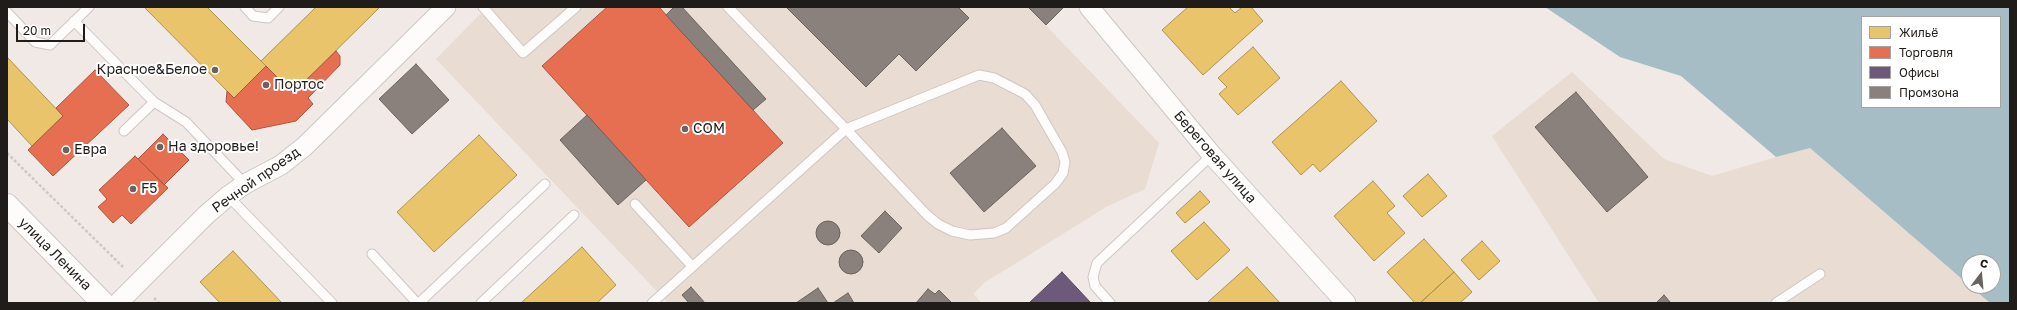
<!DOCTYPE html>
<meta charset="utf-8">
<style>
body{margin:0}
#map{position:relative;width:2017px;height:310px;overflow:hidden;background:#f0e9e5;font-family:"Golos Text",sans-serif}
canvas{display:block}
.frame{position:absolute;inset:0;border:8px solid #201c19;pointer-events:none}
.legend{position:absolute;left:1861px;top:16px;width:140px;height:92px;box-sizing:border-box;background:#fff;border:1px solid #a6a4a3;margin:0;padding:5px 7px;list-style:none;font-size:12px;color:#201c19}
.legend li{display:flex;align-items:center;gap:8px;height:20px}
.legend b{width:20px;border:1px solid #a6a4a3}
.north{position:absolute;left:1961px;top:254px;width:40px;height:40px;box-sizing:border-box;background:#fff;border:1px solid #a6a4a3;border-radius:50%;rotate:16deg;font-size:11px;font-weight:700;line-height:16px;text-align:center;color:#201c19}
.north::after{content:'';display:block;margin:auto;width:14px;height:18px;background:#696460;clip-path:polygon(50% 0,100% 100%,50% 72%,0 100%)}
.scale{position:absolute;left:16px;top:24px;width:69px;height:18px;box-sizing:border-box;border:2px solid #201c19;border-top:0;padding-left:5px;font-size:12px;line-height:14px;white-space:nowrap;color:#201c19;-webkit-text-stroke:3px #fff;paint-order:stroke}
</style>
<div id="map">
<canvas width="2017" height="310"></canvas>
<div class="frame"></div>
<ul class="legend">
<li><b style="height:11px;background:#e9c46a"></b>Жильё</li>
<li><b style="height:11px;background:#e76f51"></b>Торговля</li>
<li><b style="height:11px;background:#6d597a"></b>Офисы</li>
<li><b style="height:11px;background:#8a817c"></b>Промзона</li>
</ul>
<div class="north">С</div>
<div class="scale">20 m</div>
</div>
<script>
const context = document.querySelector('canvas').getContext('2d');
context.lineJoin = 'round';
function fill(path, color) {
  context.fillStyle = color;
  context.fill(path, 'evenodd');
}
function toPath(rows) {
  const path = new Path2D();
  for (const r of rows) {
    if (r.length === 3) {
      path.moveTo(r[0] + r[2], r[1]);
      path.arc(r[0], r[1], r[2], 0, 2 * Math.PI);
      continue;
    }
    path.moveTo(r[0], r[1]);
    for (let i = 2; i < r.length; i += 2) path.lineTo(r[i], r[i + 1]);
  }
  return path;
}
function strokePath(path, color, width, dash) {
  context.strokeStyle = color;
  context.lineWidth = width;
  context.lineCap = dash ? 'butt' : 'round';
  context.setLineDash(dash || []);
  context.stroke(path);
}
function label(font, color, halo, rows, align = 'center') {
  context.font = font + ' "Golos Text",sans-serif';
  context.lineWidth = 4;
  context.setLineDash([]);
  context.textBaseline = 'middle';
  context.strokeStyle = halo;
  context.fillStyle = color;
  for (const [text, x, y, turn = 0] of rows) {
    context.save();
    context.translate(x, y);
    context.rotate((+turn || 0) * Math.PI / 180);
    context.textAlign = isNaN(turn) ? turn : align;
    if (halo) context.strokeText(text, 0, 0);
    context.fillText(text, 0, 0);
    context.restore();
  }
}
fill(toPath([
 [487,7,1028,7,1159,143,1145,189,1106,207,984,283,973,294,982,303,668,303,436,59],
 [1572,72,1664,159,1712,176,1776,157,1810,148,1990,303,1599,303,1492,136]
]), '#e9dcd2');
fill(toPath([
 [1545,7,2010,7,2010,303,1990,303,1970,286,1993,286,1993,262,1969,262,1969,285,1810,148,1776,157,1681,76,1620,57],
 [1862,17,2000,17,2000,107,1862,107]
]), '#a6bdc6');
const homes = toPath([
 [144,7,207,7,266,66,234,98,144,7],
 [316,7,380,7,293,93,261,61,316,7],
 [1188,7,1229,7,1235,13,1242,7,1251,7,1263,21,1203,75,1162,30,1188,7],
 [1253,47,1280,78,1238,115,1219,94,1227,87,1218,78,1253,47],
 [7,57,63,116,32,146,7,119,7,57],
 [1341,81,1377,121,1320,172,1313,164,1301,175,1272,142,1341,81],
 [479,135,517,175,434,252,397,212,479,135],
 [1428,174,1447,196,1422,217,1403,196,1428,174],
 [1373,181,1395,206,1387,213,1405,233,1374,261,1334,216,1373,181],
 [1200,191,1210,202,1185,223,1176,213,1200,191],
 [1204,222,1230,250,1197,280,1171,251,1204,222],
 [1424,239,1454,272,1420,303,1415,303,1387,272,1424,239],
 [1482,241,1500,261,1479,280,1461,260,1482,241],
 [582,247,616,285,597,303,521,303,582,247],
 [233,251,282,303,220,303,200,282,233,251],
 [1247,267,1280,303,1209,303,1208,302,1247,267],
 [1454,272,1472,292,1460,303,1420,303,1454,272]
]);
fill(homes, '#e9c46a');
strokePath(homes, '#ad9252', 1);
const shops = toPath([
 [607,7,659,7,783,143,689,227,542,66,607,7],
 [336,51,340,56,340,65,308,98,313,104,296,121,252,130,226,102,227,91,234,98,266,66,293,93,336,51],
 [95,70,129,105,53,176,28,150,63,116,56,108,95,70],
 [163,134,189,160,164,185,138,159,163,134],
 [135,156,168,188,131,224,122,215,113,223,98,207,107,199,99,190,135,156]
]);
fill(shops, '#e76f51');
strokePath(shops, '#ab5640', 1);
const offices = toPath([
 [1062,272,1091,303,1029,303,1062,272]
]);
fill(offices, '#6d597a');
strokePath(offices, '#56475d', 1);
const industry = toPath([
 [674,7,682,7,766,99,753,110,666,15,674,7],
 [786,7,958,7,969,18,916,71,899,54,866,87,786,7],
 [1028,7,1064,7,1046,25,1028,7],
 [416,64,449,100,412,134,379,99,416,64],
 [1576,92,1648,177,1607,212,1535,127,1576,92],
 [587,115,646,180,618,205,560,140,587,115],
 [1002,128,1036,166,984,212,950,173,1002,128],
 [885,211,902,228,879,253,861,236,885,211],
 [828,233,12],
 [851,262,12],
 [691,287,705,303,689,303,682,295,691,287],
 [818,288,828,303,796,303,818,288],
 [928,289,935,294,939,290,952,303,916,303,928,289],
 [848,293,854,303,833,303,848,293],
 [1664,295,1671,303,1656,303,1664,295]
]);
fill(industry, '#8a817c');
strokePath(industry, '#6a635e', 1);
const service = toPath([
 [245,7,253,16,268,18,279,7],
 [483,7,523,53,576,7],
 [7,12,35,42,50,45,89,7],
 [74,21,154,102,186,122,245,184],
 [124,131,154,102],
 [228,196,332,303],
 [635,204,692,266],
 [372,254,417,303],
 [419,303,545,184],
 [481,303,574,215],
 [652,303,846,129,979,75,994,78,1025,94,1035,105,1062,152,1065,162,1063,173,1055,184,1006,228,994,233,970,235,952,231,938,224,927,215,846,129,728,7],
 [1110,303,1095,286,1093,277,1097,263,1212,155],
 [1776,303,1820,274]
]);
const minor = toPath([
 [1089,7,1212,155,1346,303],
 [118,303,206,215,228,196,245,184,281,165,305,146,446,7]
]);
const secondary = toPath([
 [7,205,103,303]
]);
strokePath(service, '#cdc7c5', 11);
strokePath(minor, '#cdc7c5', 21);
strokePath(secondary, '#cdc7c5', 24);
strokePath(toPath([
 [7,153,123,267],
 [154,298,159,303]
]), '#cbc9c7', 2.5, [3, 2]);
strokePath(service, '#fdfcfb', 9);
strokePath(minor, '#fdfcfb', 19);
strokePath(secondary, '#fdfcfb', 22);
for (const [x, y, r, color] of [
 [215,70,4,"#696460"],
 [266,85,4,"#696460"],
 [685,129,4,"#696460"],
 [160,147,4,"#696460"],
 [66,150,4,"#696460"],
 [133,189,4,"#696460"]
]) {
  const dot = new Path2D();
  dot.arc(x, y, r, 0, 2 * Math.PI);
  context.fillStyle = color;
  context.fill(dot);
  strokePath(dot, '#fff', 1.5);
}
label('14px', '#201c19', '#fff', [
 ["Красное&Белое",207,70,"right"],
 ["Портос",274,85],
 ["СОМ",693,129],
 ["На здоровье!",168,147],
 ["Евра",74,150],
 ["F5",141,189]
], 'left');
label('14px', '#201c19', '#fff', [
 ["Береговая улица",1215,157,49],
 ["Речной проезд",256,180,-35],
 ["улица Ленина",55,254,45]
]);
</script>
